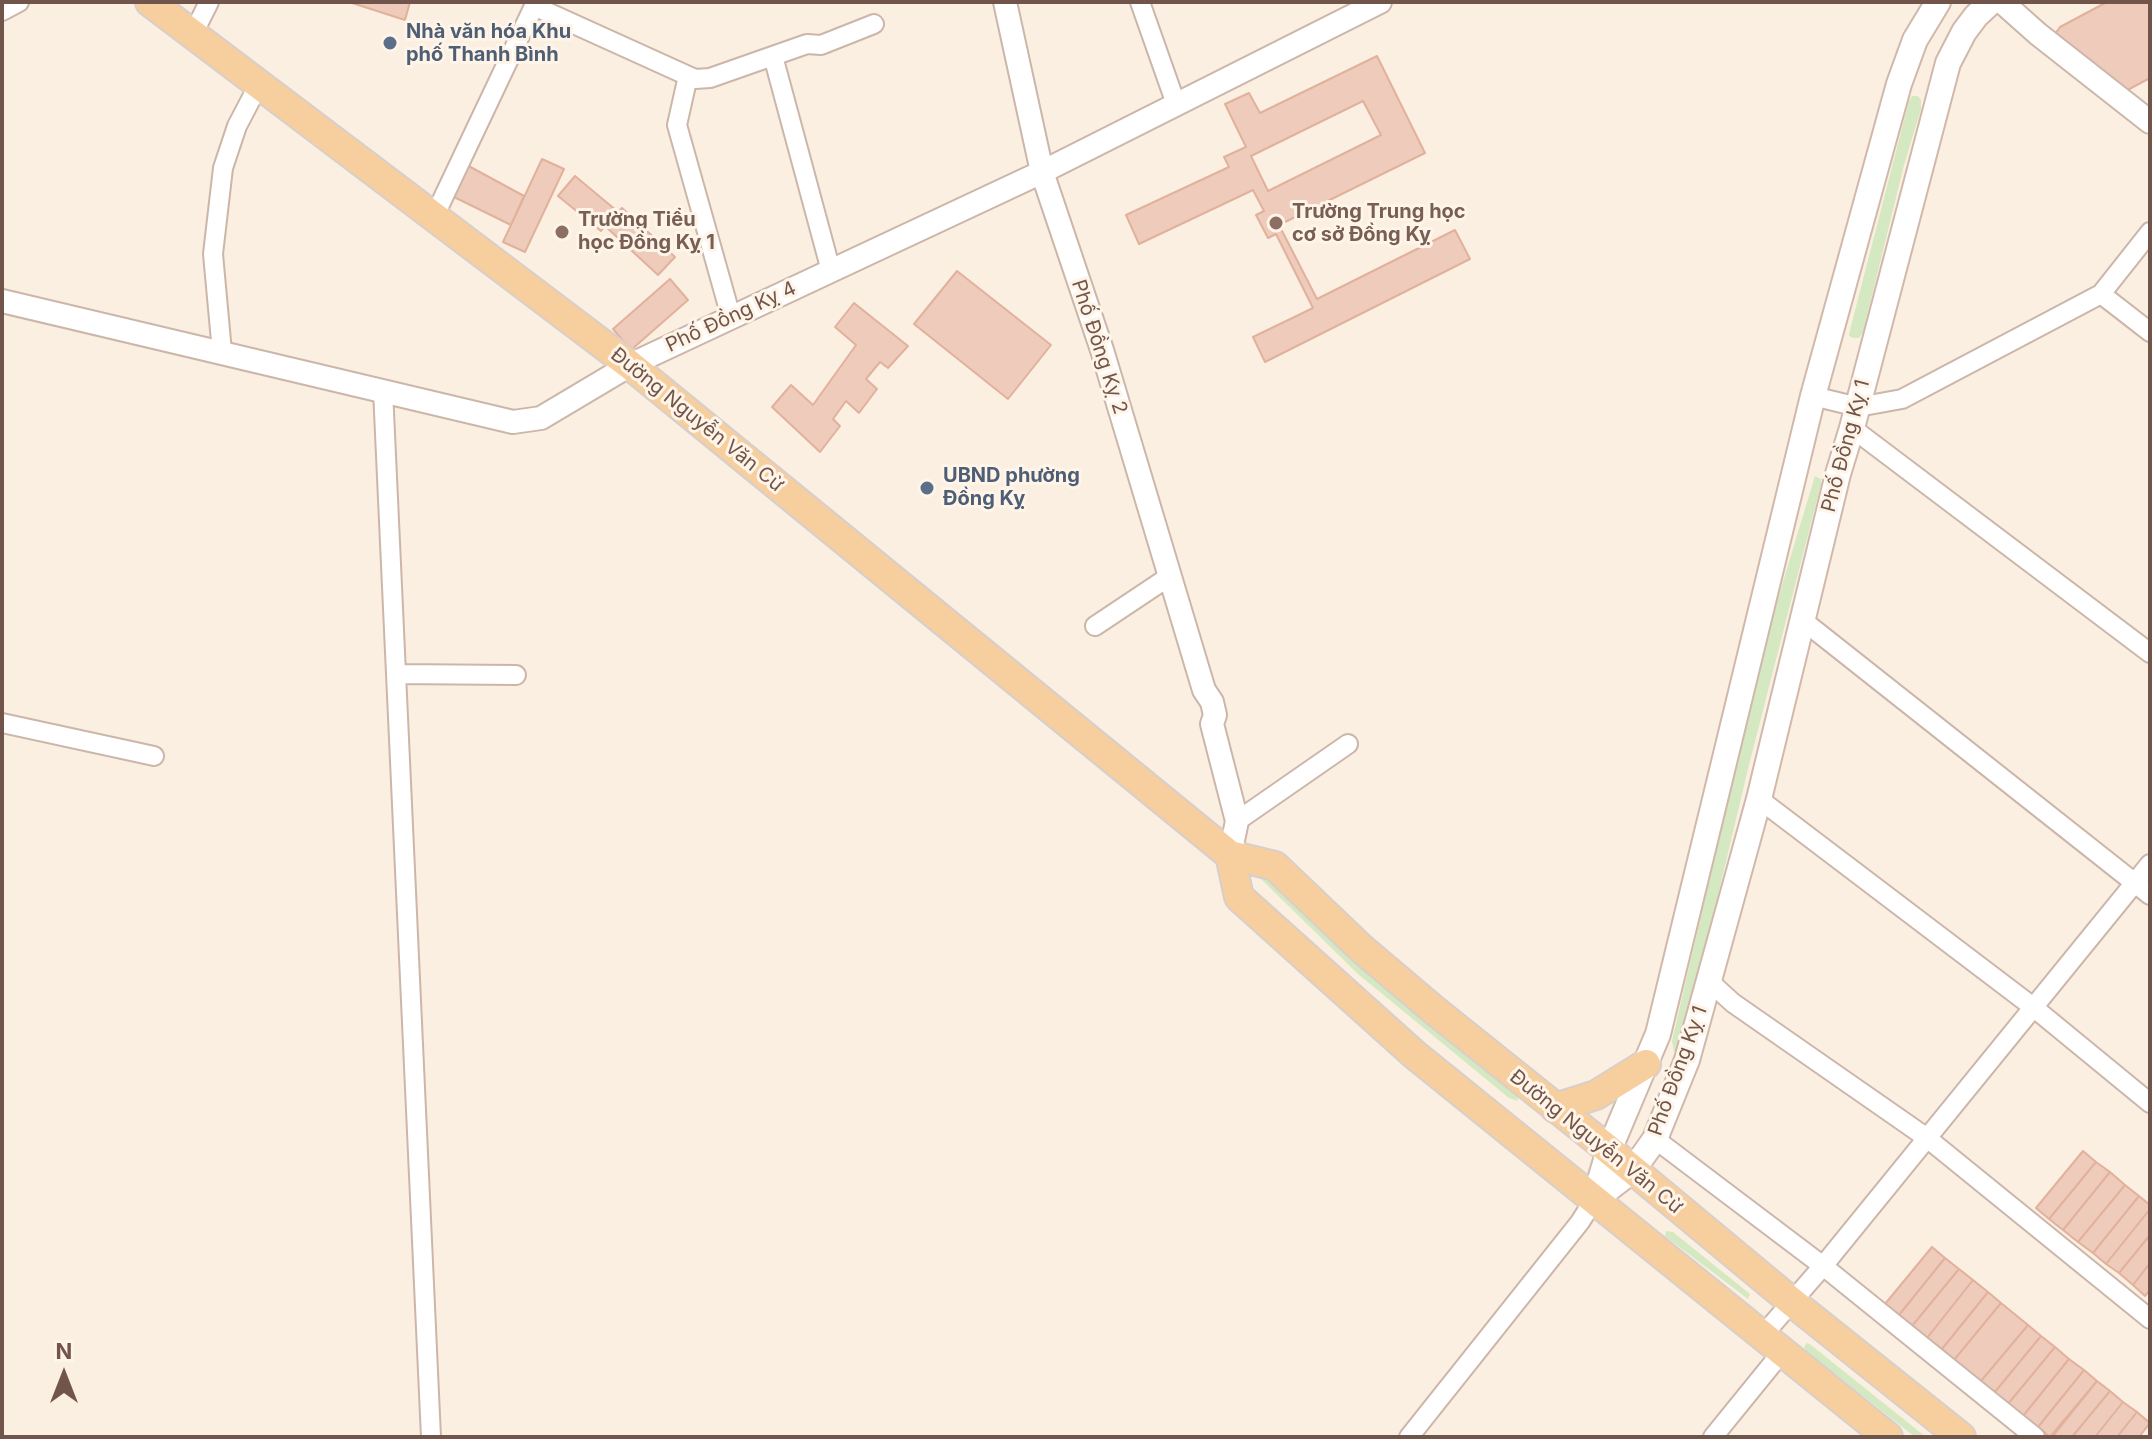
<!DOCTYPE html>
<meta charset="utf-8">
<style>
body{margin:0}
#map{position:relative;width:2152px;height:1439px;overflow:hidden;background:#fbefe2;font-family:Inter,sans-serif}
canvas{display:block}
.frame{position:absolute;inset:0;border:4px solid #72554a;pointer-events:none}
.north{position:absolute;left:24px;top:1335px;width:80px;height:80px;-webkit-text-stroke:6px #fef4e8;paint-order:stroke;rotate:0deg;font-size:22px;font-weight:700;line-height:32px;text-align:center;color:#72554a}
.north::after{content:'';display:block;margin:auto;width:28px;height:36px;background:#72554a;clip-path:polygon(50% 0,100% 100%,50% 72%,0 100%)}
</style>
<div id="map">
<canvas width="2152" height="1439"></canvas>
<div class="frame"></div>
<div class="north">N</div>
</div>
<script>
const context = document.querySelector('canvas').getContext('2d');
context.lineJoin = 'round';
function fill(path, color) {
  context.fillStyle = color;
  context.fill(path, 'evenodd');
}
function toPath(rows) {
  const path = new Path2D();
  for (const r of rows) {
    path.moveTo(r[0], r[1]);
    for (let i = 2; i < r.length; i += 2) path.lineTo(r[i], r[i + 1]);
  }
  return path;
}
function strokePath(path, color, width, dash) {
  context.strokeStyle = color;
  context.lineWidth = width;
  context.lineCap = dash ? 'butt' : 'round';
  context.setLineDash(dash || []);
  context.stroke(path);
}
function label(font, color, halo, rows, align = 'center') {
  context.font = font + ' Inter,sans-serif';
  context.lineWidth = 6;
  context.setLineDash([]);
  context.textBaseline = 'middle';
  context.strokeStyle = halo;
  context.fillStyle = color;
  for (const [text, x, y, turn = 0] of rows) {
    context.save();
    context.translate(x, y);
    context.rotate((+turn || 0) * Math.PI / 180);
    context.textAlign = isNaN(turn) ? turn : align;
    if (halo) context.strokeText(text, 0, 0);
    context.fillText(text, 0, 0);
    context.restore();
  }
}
fill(toPath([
 [1912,96,1918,96,1921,100,1921,109,1904,165,1863,332,1859,338,1853,338,1849,336,1850,330,1909,101],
 [1815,476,1821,479,1821,484,1748,769,1684,1038,1678,1051,1674,1052,1672,1041,1739,751,1772,618],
 [1262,872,1375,979,1517,1094,1518,1101,1509,1098,1358,974,1260,878,1258,875],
 [1666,1231,1673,1232,1750,1294,1748,1299,1665,1236],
 [1807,1343,1811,1345,1926,1437,1915,1437,1806,1351,1804,1347]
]), '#d4e8c2');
const building = toPath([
 [349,2,410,2,405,20,349,2],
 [2107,2,2150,2,2150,78,2120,94,2055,34,2060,27,2107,2],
 [1377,56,1425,153,1283,223,1280,227,1317,299,1455,230,1470,259,1265,362,1253,337,1313,308,1276,234,1268,238,1256,215,1264,211,1253,190,1139,244,1126,215,1229,167,1224,157,1246,147,1225,104,1249,93,1260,113,1377,56],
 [1363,101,1381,135,1268,191,1251,156,1363,101],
 [542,159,564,169,525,252,503,242,542,159],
 [465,164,524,196,511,225,450,195,465,164],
 [575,176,617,211,601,231,558,196,575,176],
 [622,208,675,257,658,275,605,226,622,208],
 [957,271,1051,345,1008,399,914,324,957,271],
 [670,279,688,300,631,350,613,329,670,279],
 [854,303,908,346,888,368,880,362,866,379,877,389,859,413,846,401,833,419,840,426,820,452,772,407,791,385,813,405,856,345,835,327,854,303],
 [2083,1151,2096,1162,2049,1219,2036,1208,2083,1151],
 [2096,1162,2110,1172,2063,1230,2049,1219,2096,1162],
 [2110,1172,2125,1185,2078,1242,2063,1230,2110,1172],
 [2125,1185,2139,1196,2093,1253,2078,1242,2125,1185],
 [2139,1196,2150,1205,2150,1209,2106,1264,2093,1253,2139,1196],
 [2150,1209,2150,1235,2119,1273,2106,1264,2150,1209],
 [2150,1235,2150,1263,2133,1285,2119,1273,2150,1235],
 [1932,1247,1945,1258,1899,1315,1885,1304,1932,1247],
 [1945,1258,1959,1269,1912,1326,1899,1315,1945,1258],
 [2150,1263,2150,1290,2145,1296,2133,1285,2150,1263],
 [1959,1269,1973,1280,1927,1338,1912,1326,1959,1269],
 [1973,1280,1988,1292,1942,1349,1927,1338,1973,1280],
 [1988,1292,2001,1303,1954,1360,1942,1349,1988,1292],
 [2001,1303,2028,1325,1981,1381,1954,1360,2001,1303],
 [2028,1325,2041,1336,1994,1393,1981,1381,2028,1325],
 [2041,1336,2055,1347,2008,1404,1994,1393,2041,1336],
 [2055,1347,2069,1359,2023,1416,2008,1404,2055,1347],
 [2069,1359,2084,1370,2038,1427,2023,1416,2069,1359],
 [2084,1370,2097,1381,2050,1437,2038,1427,2084,1370],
 [2097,1381,2110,1391,2072,1437,2052,1437,2097,1381],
 [2110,1391,2123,1402,2095,1437,2072,1437,2110,1391],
 [2123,1402,2137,1412,2117,1437,2095,1437,2123,1402],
 [2137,1412,2150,1423,2139,1437,2117,1437,2137,1412]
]);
fill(building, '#efcbbb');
strokePath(building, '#e1b19c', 2);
const minor = toPath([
 [1140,2,1176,104],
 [534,6,695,79,710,78,807,44,821,45,874,24],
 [2,11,19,2],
 [193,34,209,2],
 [773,56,831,271],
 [688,76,677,125,731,317],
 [434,217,536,2],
 [2101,294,2150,332],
 [222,352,213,254,223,168,237,126,259,84],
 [383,390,431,1437],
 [1813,396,1858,407,1902,399,2101,294,2150,232],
 [1852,428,2150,653],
 [1801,619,2150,895],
 [1095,626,1170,576],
 [396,674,516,675],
 [2,723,154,756],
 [1759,799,2033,1007,2150,1103],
 [1237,821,1348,744],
 [1710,982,1733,1003,1927,1138,2150,1319],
 [1655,1139,1823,1266,2035,1437],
 [1763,1335,1823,1266,2150,864],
 [1409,1437,1580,1222,1594,1200],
 [1713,1437,1782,1352]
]);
const tertiary = toPath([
 [1005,2,1042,172,1102,350,1204,690,1212,702,1215,715,1212,724,1237,821,1230,855],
 [2002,2,2038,34,2150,122],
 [2,301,513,422,541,418,630,365,1042,172,1380,2]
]);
const secondary = toPath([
 [1594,1200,1633,1170,1655,1139,1687,1060,1759,799,1838,474,1852,428,1948,63,1964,32,1976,16,1991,2],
 [1594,1200,1609,1150,1658,1034,1813,396,1899,84,1915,40,1938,2]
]);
const primary = toPath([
 [150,2,630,365,1230,855,1275,866,1362,949,1434,1010,1609,1150,1792,1302,1961,1437],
 [1230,855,1239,897,1415,1055,1888,1437],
 [1555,1108,1596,1095,1646,1064]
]);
strokePath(minor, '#ccb6aa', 22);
strokePath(tertiary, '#ccb6aa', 26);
strokePath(secondary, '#d1b8aa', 28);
strokePath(primary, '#d8cfcc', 32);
strokePath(minor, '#fff', 18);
strokePath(tertiary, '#fff', 22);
strokePath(secondary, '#fff', 24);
strokePath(primary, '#f7ce9d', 28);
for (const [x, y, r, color] of [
 [390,43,8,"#5c6f8a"],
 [1276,223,8,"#8d6e63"],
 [562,232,8,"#8d6e63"],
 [927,488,8,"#5c6f8a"]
]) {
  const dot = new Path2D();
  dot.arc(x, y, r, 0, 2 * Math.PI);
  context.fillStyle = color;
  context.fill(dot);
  strokePath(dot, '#fef4e8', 3);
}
label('bold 20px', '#4e5e75', '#fef4e8', [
 ["Nhà văn hóa Khu",406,32],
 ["phố Thanh Bình",406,55],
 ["UBND phường",943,476],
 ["Đồng Kỵ",943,499]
], 'left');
label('bold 20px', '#785e54', '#fef4e8', [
 ["Trường Trung học",1292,212],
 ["cơ sở Đồng Kỵ",1292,235],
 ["Trường Tiểu",578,220],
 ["học Đồng Kỵ 1",578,243]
], 'left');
label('20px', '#72554a', '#fef4e8', [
 ["Phố Đồng Kỵ 4",731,317,-25],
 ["Phố Đồng Kỵ 2",1099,347,72],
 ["Đường Nguyễn Văn Cừ",697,420,39],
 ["Phố Đồng Kỵ 1",1846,446,-75],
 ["Phố Đồng Kỵ 1",1678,1071,-70],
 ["Đường Nguyễn Văn Cừ",1596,1142,39]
]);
</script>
